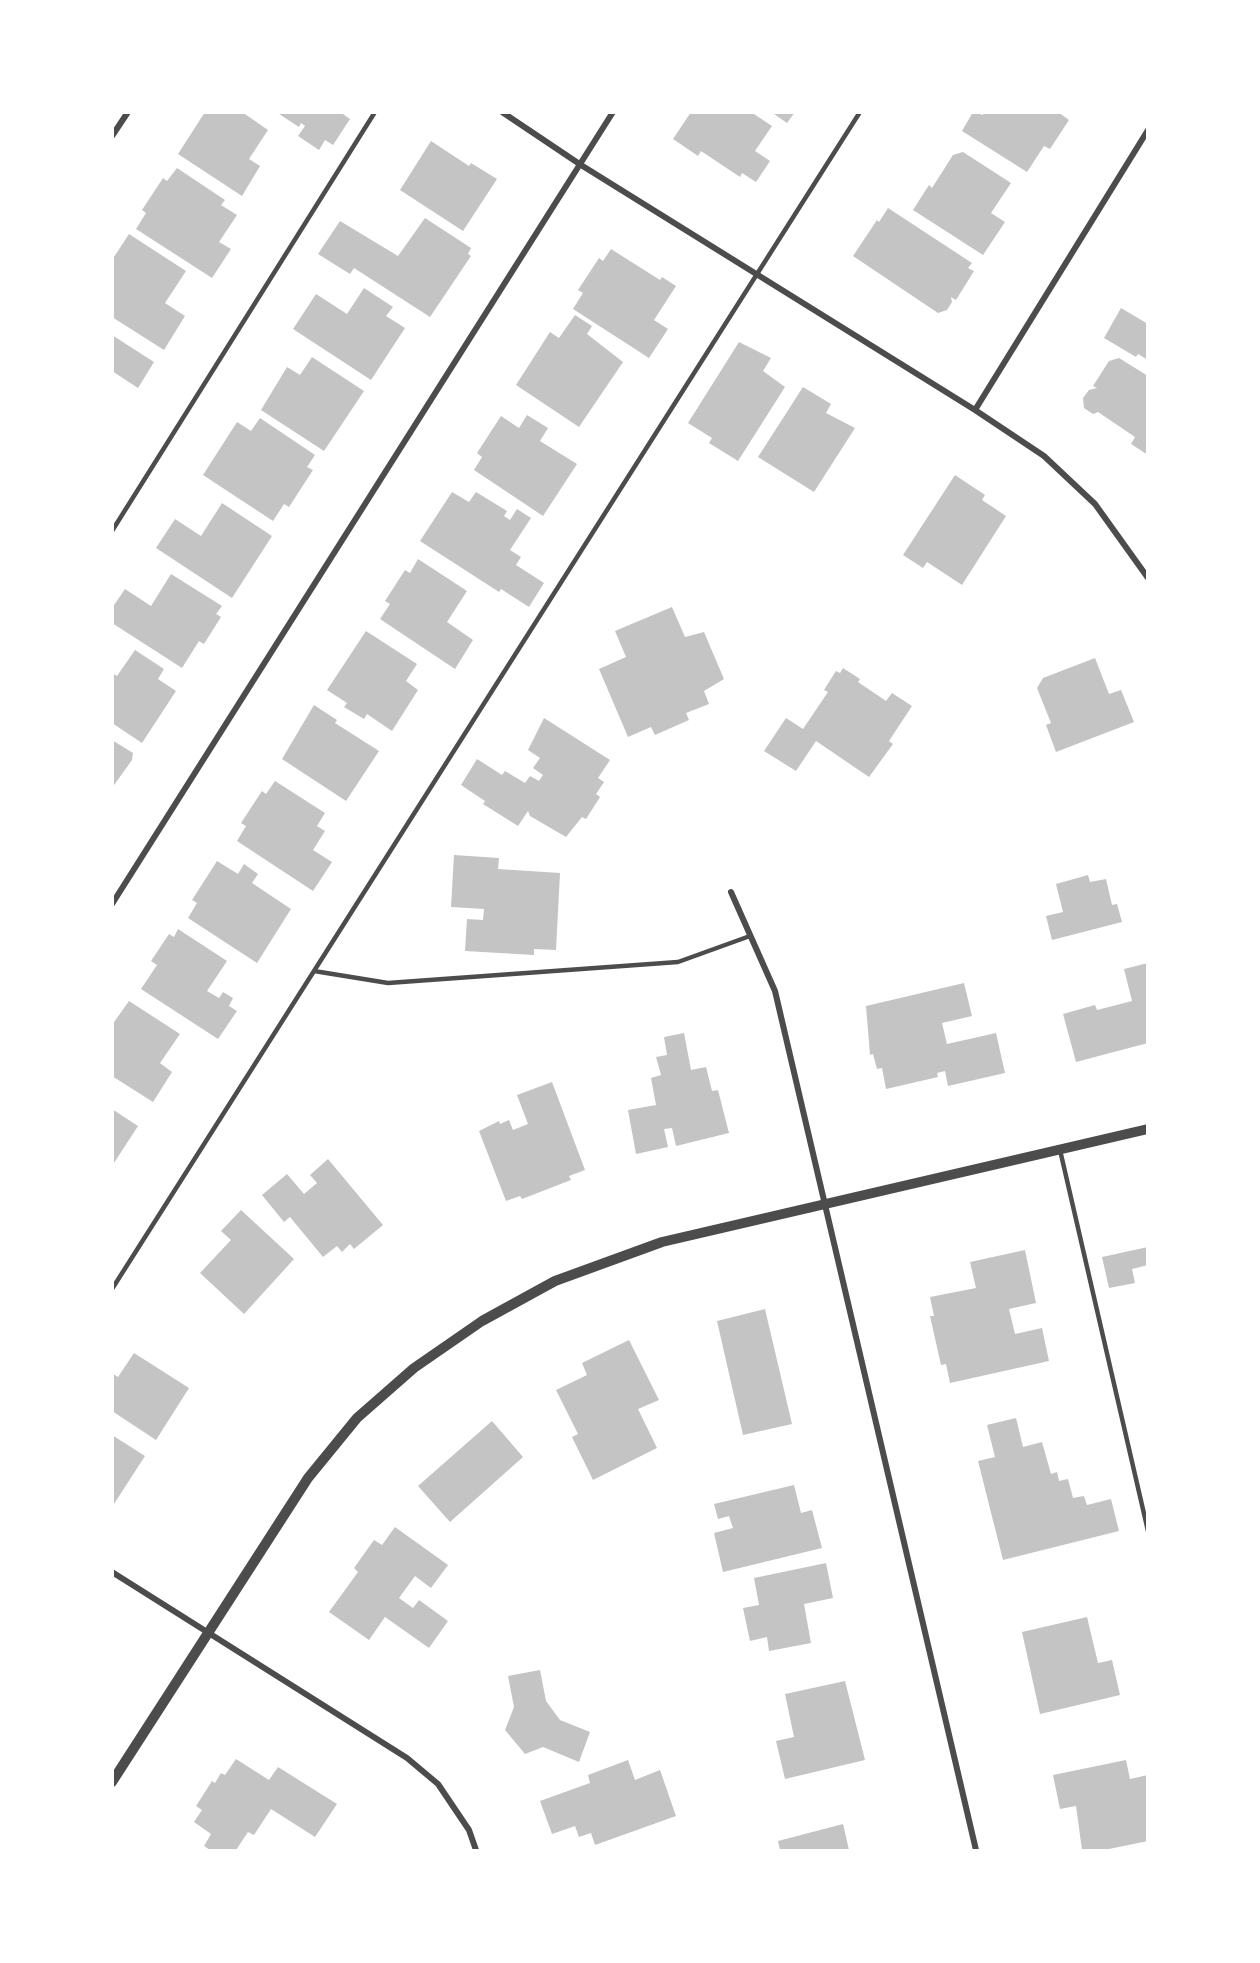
<!DOCTYPE html>
<style>
body{margin:0}
#map{position:relative;width:1260px;height:1963px;overflow:hidden;background:#fff;font-family:Poppins,sans-serif}
canvas{display:block}
.frame{position:absolute;inset:0;border:114px solid #fff;pointer-events:none}
</style>
<div id="map">
<canvas width="1260" height="1963"></canvas>
<div class="frame"></div>
</div>
<script>
const context = document.querySelector('canvas').getContext('2d');
context.lineJoin = 'round';
function fill(path, color) {
  context.fillStyle = color;
  context.fill(path, 'evenodd');
}
function toPath(rows) {
  const path = new Path2D();
  for (const r of rows) {
    path.moveTo(r[0], r[1]);
    for (let i = 2; i < r.length; i += 2) path.lineTo(r[i], r[i + 1]);
  }
  return path;
}
function strokePath(path, color, width, dash) {
  context.strokeStyle = color;
  context.lineWidth = width;
  context.lineCap = dash ? 'butt' : 'round';
  context.setLineDash(dash || []);
  context.stroke(path);
}
fill(toPath([
 [205,112,242,112,268,130,249,159,260,166,242,196,178,154],
 [276,112,340,112,350,119,333,145,325,140,319,150,298,136,305,126,301,123,299,127],
 [691,112,751,112,772,126,755,151,770,161,756,182,742,173,740,177,701,151,698,156,673,139],
 [771,112,795,112,787,123],
 [973,112,983,115,984,112,1058,112,1069,120,1050,149,1044,146,1027,172,962,131],
 [431,141,469,166,471,163,497,179,463,231,400,190],
 [963,152,1011,183,991,213,1005,222,983,255,913,210,929,185,932,188,953,155],
 [177,168,225,200,221,205,237,215,219,242,231,249,212,278,136,229,146,213,142,210,163,178,167,181],
 [888,208,972,263,968,268,974,271,956,300,951,297,952,302,947,310,938,313,853,256,877,220,879,222],
 [425,218,471,248,468,254,471,256,430,317,354,268,350,274,318,254,340,221,398,256],
 [129,234,186,271,165,303,185,316,164,350,112,317,112,260],
 [611,249,660,280,662,277,676,286,654,320,668,329,649,358,573,309,583,293,578,290,599,258,603,261],
 [364,288,393,307,386,316,405,328,371,380,293,329,316,294,347,314],
 [1121,308,1148,324,1148,360,1138,354,1136,357,1104,338],
 [575,315,592,326,587,334,623,362,579,427,516,385,550,332,559,338],
 [112,335,154,362,138,388,112,371],
 [739,342,771,358,763,371,785,387,738,461,709,443,712,438,688,423],
 [312,357,364,391,324,451,261,410,287,367,300,375],
 [1119,358,1148,376,1148,455,1131,444,1135,437,1098,412,1093,414,1084,408,1083,398,1089,390,1097,388,1093,386,1109,361],
 [803,387,831,404,826,413,855,428,814,492,758,457],
 [527,415,548,428,540,441,577,464,543,516,474,470,482,457,477,453,501,416,519,428],
 [260,418,315,455,307,467,313,470,289,507,284,504,273,521,203,475,237,422,251,431],
 [955,475,985,495,982,500,1006,516,962,585,927,562,923,568,903,555],
 [452,492,469,502,476,492,507,511,504,516,510,520,517,509,531,518,510,550,521,557,516,565,544,583,529,607,501,589,499,592,420,541],
 [222,503,272,536,232,598,156,548,175,519,201,536],
 [418,559,467,591,447,622,473,640,455,669,380,619,390,604,385,601,405,570,410,573],
 [171,574,222,606,216,614,221,617,204,644,199,641,182,668,112,623,112,608,125,589,151,606],
 [672,607,685,637,704,632,724,679,704,691,709,704,686,713,689,720,655,735,651,727,628,737,599,669,626,657,615,631],
 [366,631,417,664,406,681,418,690,392,731,367,714,364,719,344,707,347,703,327,690],
 [135,650,164,669,158,679,176,691,142,743,112,723,112,673,117,676],
 [1095,658,1109,694,1121,690,1134,722,1056,752,1046,725,1051,723,1037,688,1043,678],
 [843,668,860,679,858,682,886,701,892,693,912,706,889,741,893,744,869,777,816,741,796,771,764,751,786,718,803,729,828,692,824,690,836,671,840,673],
 [314,705,337,720,335,723,379,751,346,801,282,759],
 [544,718,610,760,598,778,604,782,596,794,600,797,586,819,582,817,566,837,530,816,528,811,518,826,483,804,485,801,461,785,477,759,502,775,505,771,525,783,530,776,539,781,543,775,533,768,540,758,528,750],
 [112,740,133,753,132,760,112,788],
 [275,781,325,813,317,826,325,831,313,850,332,862,313,891,237,841,246,826,241,823,262,791,266,794],
 [454,855,499,858,498,869,560,873,556,950,534,949,534,955,465,951,467,919,483,920,484,909,451,907],
 [217,861,238,874,244,864,258,874,252,883,291,909,257,963,188,918,197,903,192,900],
 [1088,875,1090,882,1106,879,1112,905,1117,904,1122,922,1052,940,1046,916,1063,912,1056,884],
 [178,929,227,961,207,991,219,998,223,992,233,998,229,1006,237,1011,218,1039,141,989,157,965,151,961,169,934,174,937],
 [1148,963,1148,1043,1076,1062,1063,1014,1095,1005,1097,1010,1132,1001,1124,969],
 [964,983,972,1016,942,1023,947,1044,996,1033,1005,1073,948,1086,945,1071,937,1073,938,1077,886,1089,882,1068,877,1069,873,1054,870,1055,866,1006],
 [129,1001,180,1034,160,1063,172,1072,153,1102,112,1076,112,1025],
 [684,1033,691,1070,706,1067,712,1091,718,1090,729,1133,676,1146,672,1128,664,1129,668,1147,636,1154,628,1110,656,1105,651,1078,661,1075,656,1057,667,1055,664,1037],
 [552,1082,585,1170,569,1176,571,1180,522,1199,520,1196,506,1201,479,1131,499,1121,500,1124,509,1120,513,1130,528,1124,517,1095],
 [112,1109,138,1126,112,1166],
 [328,1159,383,1225,354,1249,350,1244,342,1252,337,1246,323,1257,290,1217,284,1222,262,1195,287,1174,304,1194,317,1183,310,1175],
 [241,1210,294,1259,244,1314,200,1273,231,1240,221,1231],
 [1148,1247,1148,1265,1132,1269,1135,1283,1109,1288,1102,1257],
 [1025,1250,1036,1303,1009,1309,1015,1334,1042,1328,1049,1361,950,1383,946,1364,941,1365,930,1316,934,1316,930,1297,976,1288,970,1262],
 [765,1309,792,1424,743,1435,717,1321],
 [629,1340,659,1400,638,1409,657,1448,593,1480,572,1437,578,1434,556,1390,587,1375,582,1363],
 [134,1353,189,1388,156,1440,112,1411,112,1373,118,1377],
 [1016,1418,1023,1447,1042,1442,1051,1474,1057,1472,1059,1481,1068,1479,1073,1498,1084,1496,1087,1505,1111,1499,1119,1531,1003,1560,978,1461,995,1457,987,1425],
 [492,1421,523,1457,450,1522,418,1486],
 [112,1435,145,1456,112,1507],
 [794,1485,801,1513,812,1510,822,1548,723,1572,714,1533,733,1528,729,1516,718,1519,714,1504],
 [395,1527,448,1565,431,1588,415,1576,399,1598,413,1608,419,1600,448,1621,429,1648,385,1617,369,1640,329,1612,358,1572,354,1568,374,1540,382,1545],
 [826,1563,833,1598,804,1604,811,1643,769,1651,767,1637,750,1641,743,1608,759,1605,754,1578],
 [1087,1617,1098,1663,1112,1660,1120,1695,1040,1714,1022,1632],
 [540,1670,546,1701,560,1720,590,1732,579,1762,543,1747,525,1754,505,1730,514,1707,508,1676],
 [845,1681,865,1760,785,1779,776,1741,794,1737,785,1694],
 [236,1759,269,1780,278,1767,337,1804,315,1837,271,1809,254,1835,248,1832,236,1850,210,1850,204,1846,211,1834,194,1822,202,1810,196,1806,212,1781,215,1783,221,1773,225,1775],
 [628,1760,635,1780,660,1770,676,1816,595,1845,591,1833,579,1837,575,1826,552,1834,540,1801,590,1783,588,1775],
 [1126,1760,1130,1779,1148,1775,1148,1841,1104,1850,1082,1850,1076,1806,1060,1809,1053,1775],
 [843,1824,849,1850,780,1850,778,1841]
]), '#c4c4c4');
strokePath(toPath([
 [112,531,375,112],
 [314,971,860,112],
 [1060,1150,1148,1531],
 [112,1289,314,971,388,983,678,962,750,936]
]), '#4c4c4c', 4.5);
strokePath(toPath([
 [502,112,581,165,975,410,1044,456,1095,504,1148,578],
 [112,136,128,112],
 [975,410,1148,130],
 [731,892,775,991,976,1850],
 [112,904,613,112],
 [112,1572,407,1758,438,1784,469,1830,476,1850]
]), '#4c4c4c', 6);
strokePath(toPath([
 [112,1782,308,1478,357,1418,414,1368,482,1321,555,1281,662,1242,1148,1129]
]), '#4c4c4c', 10);
</script>
